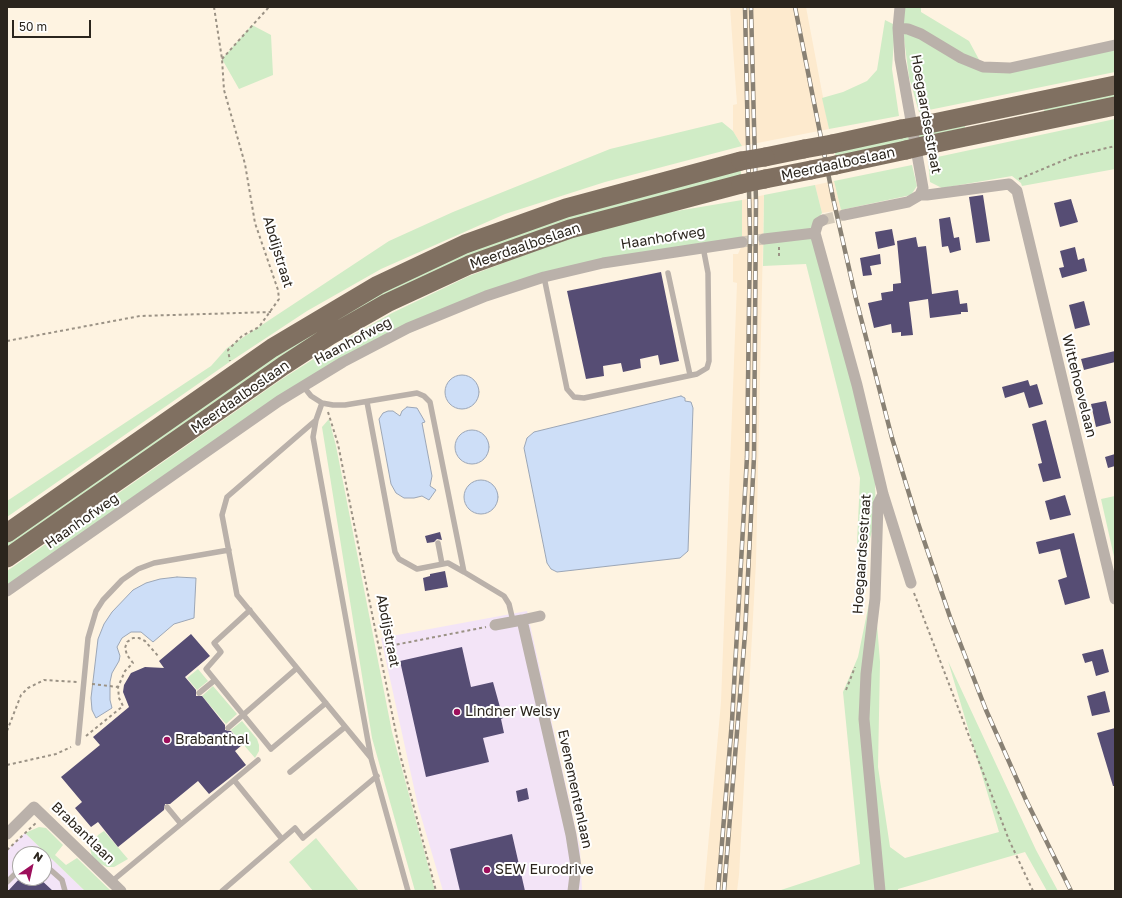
<!DOCTYPE html>
<style>
body{margin:0}
#map{position:relative;width:1122px;height:898px;overflow:hidden;background:#fef3e1;font-family:"Golos Text",sans-serif}
canvas{display:block}
.frame{position:absolute;inset:0;border:8px solid #2b251d;pointer-events:none}
.north{position:absolute;left:12px;top:846px;width:40px;height:40px;box-sizing:border-box;background:#fff;border:1px solid #aaa8a5;border-radius:50%;rotate:34deg;font-size:11px;font-weight:700;line-height:16px;text-align:center;color:#2b251d}
.north::after{content:'';display:block;margin:auto;width:14px;height:18px;background:#9d0f5c;clip-path:polygon(50% 0,100% 100%,50% 72%,0 100%)}
.scale{position:absolute;left:12px;top:20px;width:79px;height:18px;box-sizing:border-box;border:2px solid #2b251d;border-top:0;padding-left:5px;font-size:12px;line-height:14px;white-space:nowrap;color:#2b251d;-webkit-text-stroke:3px #fff;paint-order:stroke}
</style>
<div id="map">
<canvas width="1122" height="898"></canvas>
<div class="frame"></div>
<div class="north">N</div>
<div class="scale">50 m</div>
</div>
<script>
const context = document.querySelector('canvas').getContext('2d');
context.lineJoin = 'round';
function fill(path, color) {
  context.fillStyle = color;
  context.fill(path, 'evenodd');
}
function toPath(rows) {
  const path = new Path2D();
  for (const r of rows) {
    if (r.length === 3) {
      path.moveTo(r[0] + r[2], r[1]);
      path.arc(r[0], r[1], r[2], 0, 2 * Math.PI);
      continue;
    }
    path.moveTo(r[0], r[1]);
    for (let i = 2; i < r.length; i += 2) path.lineTo(r[i], r[i + 1]);
  }
  return path;
}
function strokePath(path, color, width, dash) {
  context.strokeStyle = color;
  context.lineWidth = width;
  context.lineCap = dash ? 'butt' : 'round';
  context.setLineDash(dash || []);
  context.stroke(path);
}
function label(font, color, halo, rows, align = 'center') {
  context.font = font + ' "Golos Text",sans-serif';
  context.lineWidth = 4;
  context.setLineDash([]);
  context.textBaseline = 'middle';
  context.strokeStyle = halo;
  context.fillStyle = color;
  for (const [text, x, y, turn = 0] of rows) {
    context.save();
    context.translate(x, y);
    context.rotate((+turn || 0) * Math.PI / 180);
    context.textAlign = isNaN(turn) ? turn : align;
    if (halo) context.strokeText(text, 0, 0);
    context.fillText(text, 0, 0);
    context.restore();
  }
}
fill(toPath([
 [527,611,580,849,582,891,443,891,418,806,381,638],
 [25,833,85,891,7,891,7,850],
 [20,854,44,854,44,878,20,878]
]), '#f3e4f7');
fill(toPath([
 [730,7,806,7,829,129,742,146,733,131,733,105,737,104],
 [834,181,841,210,822,213,815,185],
 [764,195,756,562,739,875,737,891,704,891,721,702,737,283,733,282,733,254,738,254,742,245,742,200]
]), '#fdeace');
fill(toPath([
 [904,7,921,7,921,12,969,41,983,67,1115,49,1115,72,919,112,909,77,904,39],
 [885,20,895,25,892,69,899,116,829,129,822,98,843,92,867,81,877,70],
 [252,25,271,35,273,75,239,89,222,59],
 [1115,89,1115,99,1046,114,1044,110,965,125,965,131,836,158,834,148,1044,110,1044,108],
 [1115,119,1115,169,1022,186,1021,183,1012,176,942,188,930,182,928,159],
 [722,122,733,131,742,146,605,182,505,214,381,269,307,311,228,363,7,517,7,501,211,366,227,348,389,241,453,212,610,149],
 [912,165,917,186,911,195,841,210,834,181],
 [741,168,741,179,442,270,7,550,7,539,280,349,397,281,556,215],
 [815,185,822,213,810,229,853,382,875,482,876,517,869,542,857,544,860,478,806,264,763,266,764,195],
 [742,200,742,236,740,239,544,274,313,375,7,589,7,571,282,379,334,346,392,313,469,276,575,236,653,215],
 [329,419,336,446,392,732,435,891,415,891,372,738,322,427],
 [1115,496,1115,561,1101,499],
 [876,569,875,599,880,662,878,767,890,847,905,858,999,832,948,661,1036,850,1058,891,1047,891,1025,852,898,889,898,891,778,891,860,864,843,692,858,657],
 [198,669,208,681,197,690,187,678],
 [213,686,237,714,226,724,202,696],
 [242,721,257,739,259,745,259,751,255,758,231,730],
 [39,827,46,828,63,845,55,855,66,865,77,858,111,891,85,891,25,833],
 [104,831,128,859,114,867,107,867,99,863,92,856,90,849,98,835],
 [316,838,359,891,313,891,289,862]
]), '#d0ecc6');
const water = toPath([
 [462,392,17],
 [681,396,685,398,685,401,691,402,693,408,688,551,680,558,557,572,551,569,547,563,524,448,527,438,534,432,681,396],
 [407,407,417,408,424,420,425,422,422,423,432,476,430,486,436,490,429,500,422,496,414,498,404,498,396,493,391,484,379,419,383,413,388,411,393,411,400,416,402,411,407,407],
 [472,447,17],
 [481,497,17],
 [177,577,196,578,194,618,174,624,153,642,141,632,131,632,122,638,117,647,120,656,119,661,112,673,110,682,110,700,112,708,96,718,92,710,91,698,98,639,104,624,112,612,133,590,146,583,160,579,177,577]
]);
fill(water, '#cddef7');
strokePath(water, '#9ca6b6', 1);
fill(toPath([
 [983,195,990,241,976,243,969,197],
 [1071,199,1078,222,1060,227,1054,203],
 [950,217,954,238,959,237,961,250,950,253,948,246,942,247,939,219],
 [892,229,895,245,878,249,875,232],
 [916,237,918,247,926,246,932,294,958,290,960,304,967,303,968,312,961,312,961,314,930,318,928,299,909,302,913,335,901,336,901,332,892,333,891,324,874,328,868,303,882,300,881,293,893,291,893,284,901,283,897,241],
 [1075,247,1078,260,1084,258,1087,271,1062,278,1059,268,1064,267,1060,251],
 [880,254,881,264,870,266,872,275,863,276,860,258],
 [661,272,679,361,660,365,658,355,640,359,641,368,623,372,621,363,603,366,604,376,586,379,567,291],
 [1084,301,1090,325,1075,329,1069,305],
 [1115,351,1115,362,1084,370,1081,359],
 [1028,380,1030,386,1037,384,1043,404,1029,408,1024,392,1005,398,1002,387],
 [1106,401,1111,423,1096,427,1091,404],
 [1046,420,1061,478,1043,482,1038,464,1042,463,1032,424],
 [1115,454,1115,466,1108,468,1105,457],
 [1065,495,1071,515,1050,520,1045,501],
 [440,532,442,540,437,539,434,542,427,543,425,536],
 [1074,533,1090,598,1065,605,1058,580,1067,577,1060,549,1039,554,1036,542],
 [445,571,448,587,425,591,423,578,430,576,430,574],
 [191,634,210,656,185,677,196,690,196,696,202,696,225,725,225,730,231,731,242,745,235,751,246,765,209,794,198,781,170,804,165,804,164,810,118,847,98,822,91,827,75,808,82,802,61,777,100,745,93,737,129,707,123,692,124,685,131,673,145,667,164,668,159,661],
 [462,647,471,687,493,682,503,718,501,719,504,733,483,738,489,762,426,777,400,661],
 [1103,649,1109,672,1096,676,1092,661,1085,663,1082,654],
 [1105,691,1110,712,1092,716,1087,696],
 [1115,728,1115,786,1113,786,1097,733],
 [527,788,529,799,518,802,516,791],
 [512,834,525,891,460,891,450,849],
 [20,878,39,878,53,891,8,891]
]), '#564d74');
strokePath(toPath([
 [823,220,844,215],
 [742,242,764,239]
]), '#d4caba', 11, [11, 5.5]);
strokePath(toPath([
 [214,7,222,59,224,90,245,164,255,223,278,290,279,299,259,327,242,336,228,350,230,361],
 [222,59,269,7],
 [1019,179,1074,156,1115,146],
 [779,247,779,256],
 [7,341,140,316,271,312],
 [328,412,338,444,401,758,436,891],
 [914,593,1009,840,1033,891],
 [379,648,486,627],
 [92,684,118,687],
 [846,690,855,667],
 [7,731,21,695,28,688,44,680,77,682],
 [86,736,123,706,119,698,118,687,125,671,133,663,127,655,125,648,127,642,133,638,139,638,145,641,159,657],
 [7,765,56,754,71,747],
 [7,850,37,822]
]), '#9b9285', 2, [3, 3]);
strokePath(toPath([
 [668,273,690,375],
 [544,277,567,389,574,397,584,398,697,374,707,368,709,361,708,273,703,247],
 [303,386,311,396,322,403,333,405,345,405,417,393,424,396,430,402,464,572,504,596,509,604,513,621],
 [367,402,395,552,399,559,417,569,448,563,464,572],
 [316,420,322,403],
 [438,543,442,564],
 [250,610,214,643,221,652,206,669,271,749,326,703],
 [199,693,215,680],
 [228,728,297,668],
 [78,743,88,638,96,611,103,600,122,580,138,569,154,563,229,550],
 [371,758,237,595,222,515,227,497,316,420,313,437,371,758,408,891],
 [290,772,345,727],
 [234,780,258,760],
 [167,807,181,824],
 [44,864,62,880,65,891],
 [7,882,20,869],
 [111,882,234,780,282,839],
 [222,891,295,828,303,838,377,776]
]), '#bab1aa', 5.5);
strokePath(toPath([
 [898,28,908,29,921,34,961,58,983,67,1010,68,1115,45],
 [920,195,927,195,1009,184,1017,191,1115,599],
 [844,215,908,202,920,195,923,188,900,59,898,28,900,7],
 [823,220,818,223,815,233,857,385,883,494,911,583],
 [764,239,815,233],
 [7,591,279,401,343,362,408,328,486,296,544,277,603,263,742,242],
 [540,616,522,620,571,835,576,867,573,891],
 [495,625,522,620],
 [7,834,34,807,121,891],
 [880,891,864,719,866,674,875,599,878,504,883,494]
]), '#bab1aa', 11);
strokePath(toPath([
 [924,125,1115,85],
 [832,144,901,129],
 [927,145,1115,106],
 [765,157,804,149],
 [836,165,906,150],
 [765,179,811,170],
 [7,533,272,348,378,285,465,244,566,208,741,161],
 [7,558,283,366,329,336,387,303,469,265,570,229,741,184]
]), '#807061', 19);
const rail = toPath([
 [795,7,833,198,856,299,892,438,918,523,950,617,986,710,1026,800,1071,891],
 [718,891,732,721,747,457,750,235,745,7],
 [724,891,745,634,754,457,756,202,751,7]
]);
strokePath(rail, '#898174', 4.5);
strokePath(rail, '#fff', 3, [9]);
strokePath(toPath([
 [901,129,924,125],
 [804,149,832,144],
 [906,150,927,145],
 [741,161,765,157],
 [811,170,836,165],
 [741,184,765,179]
]), '#807061', 19);
for (const [x, y, r, color] of [
 [457,712,4,"#9d0f5c"],
 [167,740,4,"#9d0f5c"],
 [487,870,4,"#9d0f5c"]
]) {
  const dot = new Path2D();
  dot.arc(x, y, r, 0, 2 * Math.PI);
  context.fillStyle = color;
  context.fill(dot);
  strokePath(dot, '#fff', 1.5);
}
label('14px', '#2b251d', '#fff', [
 ["Hoegaardsestraat",926,114,80],
 ["Meerdaalboslaan",838,164,-12],
 ["Haanhofweg",663,238,-9],
 ["Meerdaalboslaan",525,246,-19],
 ["Abdijstraat",278,252,73],
 ["Haanhofweg",353,341,-28],
 ["Wittehoevelaan",1079,386,76],
 ["Meerdaalboslaan",240,397,-35],
 ["Haanhofweg",82,521,-35],
 ["Hoegaardsestraat",862,554,-86],
 ["Abdijstraat",388,631,79],
 ["Evenementenlaan",575,789,78],
 ["Brabantlaan",83,833,44]
]);
label('14px', '#2b251d', '#fff', [
 ["Lindner Welsy",465,712],
 ["Brabanthal",175,740],
 ["SEW Eurodrive",495,870]
], 'left');
</script>
